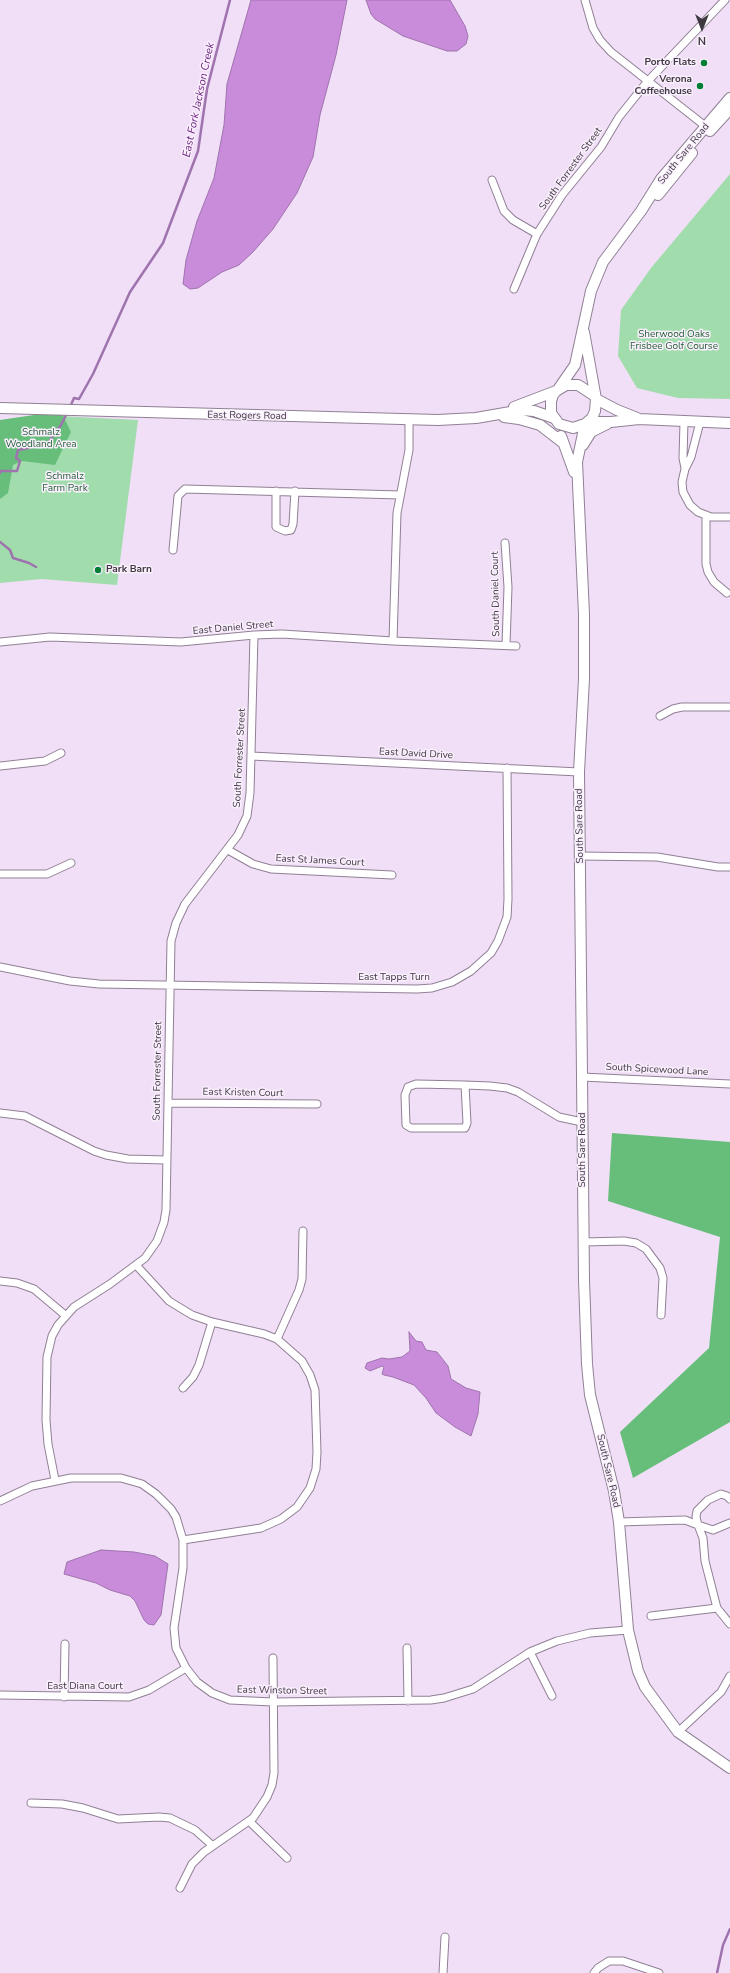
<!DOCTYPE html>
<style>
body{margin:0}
#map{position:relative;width:730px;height:1973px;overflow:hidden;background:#f0dff6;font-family:"Nunito Sans",sans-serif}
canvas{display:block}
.north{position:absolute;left:682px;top:8px;width:40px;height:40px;-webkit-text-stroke:3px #faeffd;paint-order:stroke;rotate:180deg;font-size:11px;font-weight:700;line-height:16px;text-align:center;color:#3f3942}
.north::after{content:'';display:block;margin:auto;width:14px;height:18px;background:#3f3942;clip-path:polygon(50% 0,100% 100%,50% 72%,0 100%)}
</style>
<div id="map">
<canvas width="730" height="1973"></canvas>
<div class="north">N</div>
</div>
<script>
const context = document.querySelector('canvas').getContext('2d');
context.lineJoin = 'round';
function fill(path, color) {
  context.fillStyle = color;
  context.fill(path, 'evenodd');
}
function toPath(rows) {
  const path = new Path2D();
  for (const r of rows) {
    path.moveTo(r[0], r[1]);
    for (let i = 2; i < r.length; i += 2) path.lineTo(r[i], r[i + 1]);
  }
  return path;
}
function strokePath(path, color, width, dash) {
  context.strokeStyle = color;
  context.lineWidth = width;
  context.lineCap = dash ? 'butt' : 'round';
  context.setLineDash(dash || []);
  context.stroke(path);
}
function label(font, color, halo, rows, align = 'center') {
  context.font = font + ' "Nunito Sans",sans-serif';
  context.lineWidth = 3;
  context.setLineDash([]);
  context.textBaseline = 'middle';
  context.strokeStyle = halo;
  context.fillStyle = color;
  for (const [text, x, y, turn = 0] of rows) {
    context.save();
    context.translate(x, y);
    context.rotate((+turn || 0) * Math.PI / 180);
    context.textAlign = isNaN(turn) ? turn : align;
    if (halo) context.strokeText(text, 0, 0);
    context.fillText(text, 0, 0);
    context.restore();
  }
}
fill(toPath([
 [730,174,730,399,678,398,637,388,618,356,621,310,651,268],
 [37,415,138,420,117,585,42,579,0,583,0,443]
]), '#a1dcac');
fill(toPath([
 [61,411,71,432,55,465,22,461,13,465,8,493,0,499,0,420],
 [612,1133,730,1142,730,1422,633,1478,620,1432,709,1348,720,1237,608,1201]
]), '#67be7b');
const water = toPath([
 [251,0,347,0,336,55,320,115,313,157,297,193,273,229,253,252,239,265,222,272,198,288,190,289,183,284,186,260,197,221,214,178,224,125,227,84,251,0],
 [366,0,450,0,465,26,468,36,466,44,457,51,447,51,403,36,375,19,371,14,366,0],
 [409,1332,416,1341,422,1342,426,1350,437,1352,448,1366,451,1379,466,1388,480,1392,478,1414,471,1436,455,1427,436,1413,426,1398,414,1385,393,1377,384,1375,382,1374,384,1367,382,1366,370,1371,365,1368,367,1363,382,1358,389,1359,402,1357,410,1351,409,1332],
 [101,1550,134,1552,155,1556,168,1564,161,1615,154,1625,148,1624,144,1620,135,1601,130,1596,110,1590,96,1583,64,1574,67,1562,101,1550]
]);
fill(water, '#c88cdb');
strokePath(water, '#9f73ad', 1);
strokePath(toPath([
 [70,407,74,398,79,399,93,374,130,292,163,243,174,214,198,151,207,89,230,0],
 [0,473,1,471,17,471,20,461,16,458,18,450,47,444,61,425,67,413],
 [0,542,10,550,13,558,29,563,36,567],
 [717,1973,723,1945,730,1929]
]), '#9f73ad', 2.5);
const minor = toPath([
 [585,0,593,28,600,40,611,52,709,129],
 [492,180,504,211,513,220,537,234],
 [514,289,537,234,562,195,601,147,619,117,647,82,725,0],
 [684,422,683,458,685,468],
 [700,422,691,457,685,469,682,482,683,492,690,505,698,512,711,517,730,517],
 [276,491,276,527,285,531,291,530,293,524,295,491],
 [706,515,706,564,708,572,714,582,727,593],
 [505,543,508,587,506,645],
 [173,550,178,496,185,489,400,495],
 [393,641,397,513,409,450,409,420],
 [0,642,50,637,181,642,254,635,282,634,393,641,516,646],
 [660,716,673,709,682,707,730,707],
 [251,756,579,772],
 [0,766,45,761,61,753],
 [228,850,253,864,271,869,392,875],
 [580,856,657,857,718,867,730,867],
 [0,874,47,874,71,863],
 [0,967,70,981,99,984,417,989,432,988,452,982,471,971,491,953,498,941,507,917,508,899,507,768],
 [582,1077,730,1084],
 [465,1085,467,1123,465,1128,411,1128,406,1125,405,1095,408,1087,416,1084,465,1085,490,1086,507,1088,518,1092,559,1117,582,1122],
 [168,1103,317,1104],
 [0,1113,25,1116,94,1151,106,1155,128,1159,166,1160],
 [584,1242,624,1241,636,1243,646,1249,660,1268,663,1278,661,1315],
 [136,1265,169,1301,192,1315,212,1322,264,1334,277,1339,302,1361,310,1375,315,1390,317,1452,316,1469,310,1488,297,1507,281,1519,261,1528,183,1540],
 [0,1281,17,1283,34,1289,65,1315],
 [277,1339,299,1290,302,1279,303,1231],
 [183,1388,193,1377,199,1365,212,1322],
 [55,1480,48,1444,46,1420,47,1357,52,1336,58,1325,74,1307,110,1284,145,1258,157,1241,164,1222,166,1210,171,941,176,923,185,904,238,835,247,816,250,793,254,635],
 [730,1499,727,1496,721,1494,708,1500,697,1511,696,1517,698,1525,713,1530,730,1523],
 [0,1501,32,1486,71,1478,121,1478,142,1484,156,1494,171,1509,176,1517,183,1540,183,1568,174,1628,176,1648,186,1668,197,1682,212,1693,230,1700,273,1702,431,1700,444,1698,473,1689,530,1652,557,1641,590,1633,628,1630],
 [619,1522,685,1520,698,1525,703,1538,705,1561,717,1608,730,1624],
 [651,1616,717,1608],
 [407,1648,408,1701],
 [530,1652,552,1696],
 [0,1695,129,1697,149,1690,186,1668],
 [64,1697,65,1644],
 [678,1732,721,1692,730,1676],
 [31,1803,62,1804,83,1808,118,1819,159,1817,170,1818,195,1830,213,1846],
 [249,1821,287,1858],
 [180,1888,192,1864,204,1852,253,1818,267,1797,272,1785,274,1773,273,1658],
 [443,1973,445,1937],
 [594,1973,598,1968,609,1961,623,1961,659,1973]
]);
const secondary = toPath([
 [710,131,730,109],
 [658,195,692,153],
 [584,332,596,399,595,411,592,418,585,424,573,428,559,424,551,413,551,401,553,395,556,391,566,385,578,385,595,396],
 [559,388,575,365,591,291,603,262,641,211,661,179,730,98],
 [596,399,617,410,637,418],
 [514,407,556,391],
 [0,408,438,420,476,418,522,410,534,411,554,418],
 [504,417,519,419,540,425,562,442],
 [588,422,611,422,639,419,730,423],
 [585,424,577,462,584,614,584,679,579,772,584,1280,587,1364,590,1395,614,1491,619,1522,628,1630,638,1671,645,1687,678,1732,730,1768],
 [561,436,574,472],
 [583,445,591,432,607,424]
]);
strokePath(minor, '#908095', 9);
strokePath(secondary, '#908095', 12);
strokePath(minor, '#fff', 7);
strokePath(secondary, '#fff', 10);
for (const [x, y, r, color] of [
 [704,63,4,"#017e36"],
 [700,86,4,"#017e36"],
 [98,570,4,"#017e36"]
]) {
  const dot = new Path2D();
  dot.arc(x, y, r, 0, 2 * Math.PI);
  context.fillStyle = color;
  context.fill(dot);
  strokePath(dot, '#faeffd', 1.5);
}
label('bold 10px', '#3f3942', '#faeffd', [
 ["Porto Flats",696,63],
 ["Verona",692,80],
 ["Coffeehouse",692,92],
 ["Park Barn",106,570,"left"]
], 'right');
label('10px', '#3f3942', '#faeffd', [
 ["South Sare Road",684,154,-51],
 ["South Forrester Street",571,169,-54],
 ["East Rogers Road",247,416,1],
 ["South Daniel Court",496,594,-91],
 ["East Daniel Street",233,628,-5],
 ["East David Drive",416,754,3],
 ["South Forrester Street",240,758,-87],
 ["South Sare Road",580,826,-91],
 ["East St James Court",320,861,3],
 ["East Tapps Turn",394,978],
 ["South Spicewood Lane",657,1070,3],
 ["South Forrester Street",158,1071,-89],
 ["East Kristen Court",243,1093,1],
 ["South Sare Road",583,1150,-90],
 ["South Sare Road",608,1471,77],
 ["East Diana Court",85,1687],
 ["East Winston Street",282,1691,1]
]);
label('10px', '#235f33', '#faeffd', [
 ["Sherwood Oaks",674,335],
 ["Frisbee Golf Course",674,347],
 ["Schmalz",41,433],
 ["Woodland Area",41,445],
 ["Schmalz",65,477],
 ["Farm Park",65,489]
]);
label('italic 11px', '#671d7b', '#faeffd', [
 ["East Fork Jackson Creek",199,100,-78]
]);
</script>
